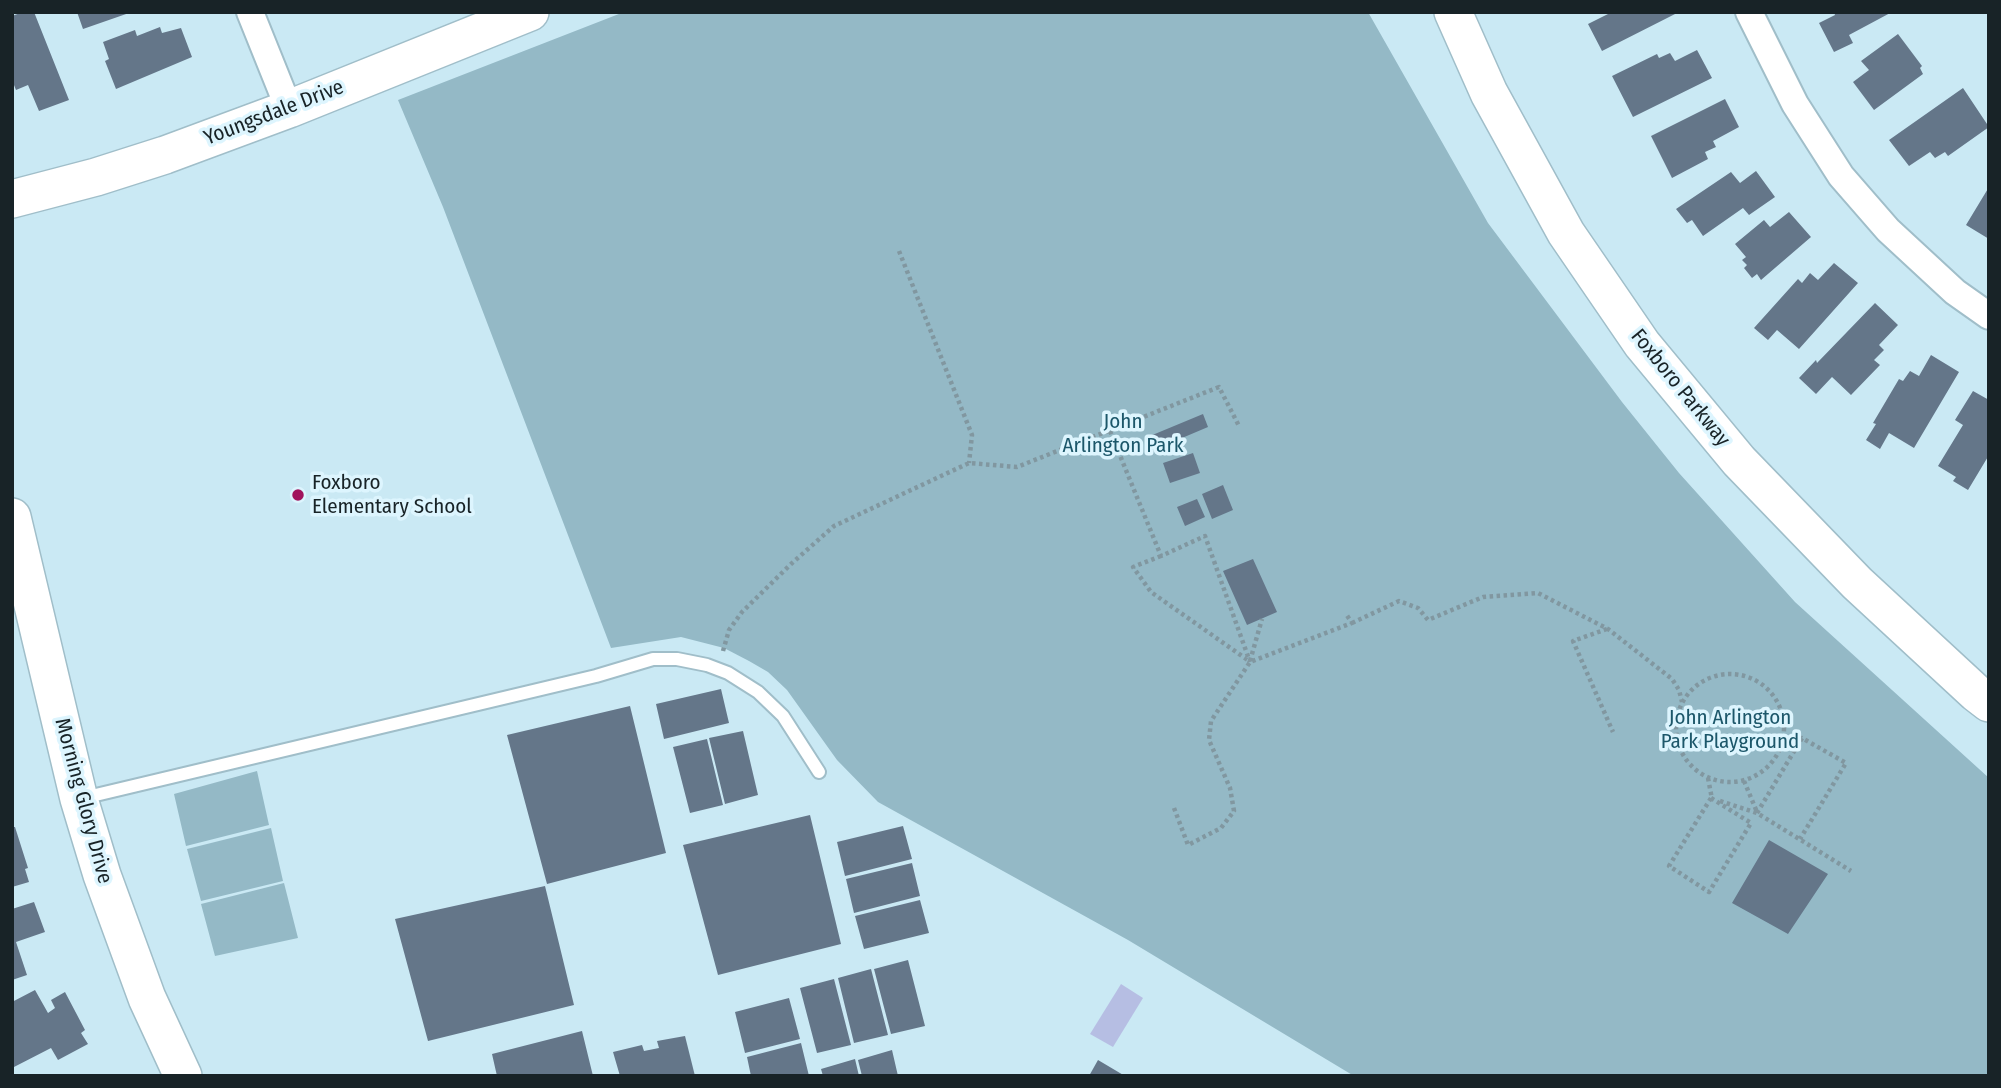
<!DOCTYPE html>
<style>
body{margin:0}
#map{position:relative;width:2001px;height:1088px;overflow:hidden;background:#cae9f4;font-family:"Fira Sans Condensed",sans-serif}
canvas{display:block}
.frame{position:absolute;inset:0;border:14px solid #182327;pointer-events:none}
</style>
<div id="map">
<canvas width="2001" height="1088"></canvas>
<div class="frame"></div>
</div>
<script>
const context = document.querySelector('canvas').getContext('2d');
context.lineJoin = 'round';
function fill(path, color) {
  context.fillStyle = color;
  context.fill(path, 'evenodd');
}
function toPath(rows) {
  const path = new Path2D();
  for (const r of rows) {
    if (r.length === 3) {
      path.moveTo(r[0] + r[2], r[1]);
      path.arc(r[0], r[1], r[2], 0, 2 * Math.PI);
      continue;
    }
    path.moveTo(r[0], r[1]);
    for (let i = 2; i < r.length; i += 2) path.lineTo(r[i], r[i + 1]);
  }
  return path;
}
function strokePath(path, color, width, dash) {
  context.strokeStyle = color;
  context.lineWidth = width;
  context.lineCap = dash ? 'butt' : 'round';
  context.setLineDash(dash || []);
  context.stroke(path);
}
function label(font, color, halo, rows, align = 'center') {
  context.font = font + ' "Fira Sans Condensed",sans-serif';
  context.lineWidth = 7;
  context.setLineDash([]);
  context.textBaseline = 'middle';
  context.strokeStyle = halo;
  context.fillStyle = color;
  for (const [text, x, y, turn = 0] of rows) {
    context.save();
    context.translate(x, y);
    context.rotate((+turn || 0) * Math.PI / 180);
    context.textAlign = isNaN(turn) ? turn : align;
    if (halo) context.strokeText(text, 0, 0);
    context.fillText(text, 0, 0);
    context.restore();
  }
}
fill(toPath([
 [624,12,1368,12,1488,223,1622,402,1679,473,1795,602,1989,778,1989,1076,1354,1076,1128,940,878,802,837,760,787,690,768,672,749,661,724,648,681,637,611,648,443,207,398,100],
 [257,771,269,825,186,846,174,794],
 [271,828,283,881,201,901,187,849],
 [284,883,298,938,215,956,201,904]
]), '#94b9c6');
fill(toPath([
 [1121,984,1143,998,1113,1047,1090,1034]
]), '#b6bee3');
fill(toPath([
 [23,12,34,12,69,100,39,111,28,85,16,90,12,80,12,16],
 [77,12,129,12,129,13,83,29],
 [1612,12,1679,12,1602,51,1588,24],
 [1834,12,1892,12,1849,35,1853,43,1834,52,1819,23,1835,15],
 [160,27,162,33,181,28,192,57,116,89,105,61,109,59,103,42,135,30,137,36],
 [1898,34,1922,66,1920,68,1923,74,1874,110,1853,82,1869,70,1861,61],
 [1697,50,1712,78,1633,117,1612,76,1657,54,1659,58,1670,53,1675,61],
 [1963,88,1989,127,1948,156,1945,152,1935,158,1930,152,1909,166,1889,140],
 [1725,99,1739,127,1713,141,1716,147,1705,152,1708,159,1672,178,1651,136],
 [1756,171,1775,197,1749,215,1743,208,1703,236,1692,220,1687,223,1676,209,1731,172,1740,183],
 [1989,187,1989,239,1966,225],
 [1789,212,1811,237,1761,280,1757,274,1752,278,1744,268,1747,265,1742,260,1746,257,1735,244,1764,220,1770,227],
 [1834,263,1858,283,1799,349,1777,330,1768,340,1754,328,1798,279,1802,283,1810,273,1818,280],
 [1875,303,1898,325,1879,345,1884,350,1874,360,1880,365,1851,395,1832,377,1816,394,1799,378,1816,360,1817,363],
 [1931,355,1959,372,1914,448,1889,433,1880,449,1866,440,1876,424,1873,423,1899,379,1903,381,1910,371,1919,376],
 [1973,391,1989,400,1989,455,1968,490,1953,481,1956,477,1938,466,1963,425,1955,420],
 [1203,414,1208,427,1156,449,1150,436],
 [1193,453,1200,473,1170,483,1163,463],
 [1223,485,1233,510,1212,519,1202,494],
 [1197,499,1205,517,1185,526,1177,507],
 [1253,559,1277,612,1247,625,1223,571],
 [721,689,729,723,664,739,656,704],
 [630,706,666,853,547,884,507,735],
 [743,731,758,795,725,804,709,738],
 [707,739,723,805,690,813,673,747],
 [810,815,841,944,718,975,683,845],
 [903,826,912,859,845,876,837,842],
 [12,827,15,827,28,868,25,869,29,882,12,887],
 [1769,840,1828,874,1788,934,1732,903],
 [912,863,920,896,854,913,846,879],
 [545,886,574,1005,428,1041,395,919],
 [920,900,929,933,864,949,855,916],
 [34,902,45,932,16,942,27,975,12,980,12,909],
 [908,960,925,1026,891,1034,874,969],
 [871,969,888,1035,854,1043,838,978],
 [834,979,851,1045,817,1053,800,988],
 [35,990,48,1013,55,1008,51,1000,65,992,85,1030,81,1033,88,1044,58,1060,51,1048,14,1067,12,1002],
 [789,998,800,1039,745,1053,735,1012],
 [582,1031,593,1076,497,1076,492,1054],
 [685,1036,695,1076,620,1076,613,1052,642,1045,644,1051,659,1048,657,1041],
 [801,1043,809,1076,751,1076,747,1057],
 [892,1050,898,1076,862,1076,858,1060],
 [855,1059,859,1076,823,1076,821,1069],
 [1098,1060,1125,1076,1089,1076]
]), '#647689');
const lane = toPath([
 [83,798,596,676,653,659,677,659,707,665,728,673,758,692,783,716,819,772]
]);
const street = toPath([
 [250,12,289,109],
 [1749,12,1795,104,1841,176,1888,230,1955,292,1989,316]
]);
const secondary = toPath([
 [1453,12,1489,93,1566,233,1642,344,1739,461,1857,583,1976,693,1989,703],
 [12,199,96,177,165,155,289,109,530,12],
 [12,517,79,799,102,875,147,998,183,1076]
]);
strokePath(lane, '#a0bec9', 16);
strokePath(street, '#a0bec9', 30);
strokePath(secondary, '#a0bec9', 40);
strokePath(toPath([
 [899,251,972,435,969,463],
 [1110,431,1161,556,1205,536,1250,662],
 [1161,556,1133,567,1151,592,1249,661],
 [1352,623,1399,601,1418,608,1428,620,1483,597,1538,593,1608,629,1672,679,1679,690,1682,702],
 [1607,629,1573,641,1613,732],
 [723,651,729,630,742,612,791,564,834,526,969,463,1017,467,1219,387,1239,426],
 [1250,661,1262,619],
 [1730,728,54],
 [1708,778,1712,799],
 [1744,781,1757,812],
 [1711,798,1751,823,1709,892,1669,866,1711,798],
 [1720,801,1757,813,1851,871],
 [1174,808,1188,845,1221,828,1234,811,1230,788,1209,740,1211,721,1250,662,1352,623,1346,614],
 [1757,813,1802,738,1846,763,1800,839]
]), '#8197a0', 4.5, [3.5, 3.5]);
strokePath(lane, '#fff', 12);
strokePath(street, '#fff', 26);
strokePath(secondary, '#fff', 37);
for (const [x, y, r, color] of [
 [298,495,7,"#a1145d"]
]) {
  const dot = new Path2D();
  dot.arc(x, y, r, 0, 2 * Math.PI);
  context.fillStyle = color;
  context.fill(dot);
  strokePath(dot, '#ddf5fe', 2.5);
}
label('21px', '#182327', '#ddf5fe', [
 ["Youngsdale Drive",274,113,-21],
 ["Foxboro Parkway",1680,388,51],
 ["Morning Glory Drive",83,801,75]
]);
label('21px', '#1c576a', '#ddf5fe', [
 ["John",1123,422],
 ["Arlington Park",1123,446],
 ["John Arlington",1730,718],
 ["Park Playground",1730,742]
]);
label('21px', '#182327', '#ddf5fe', [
 ["Foxboro",312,483],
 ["Elementary School",312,507]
], 'left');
</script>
